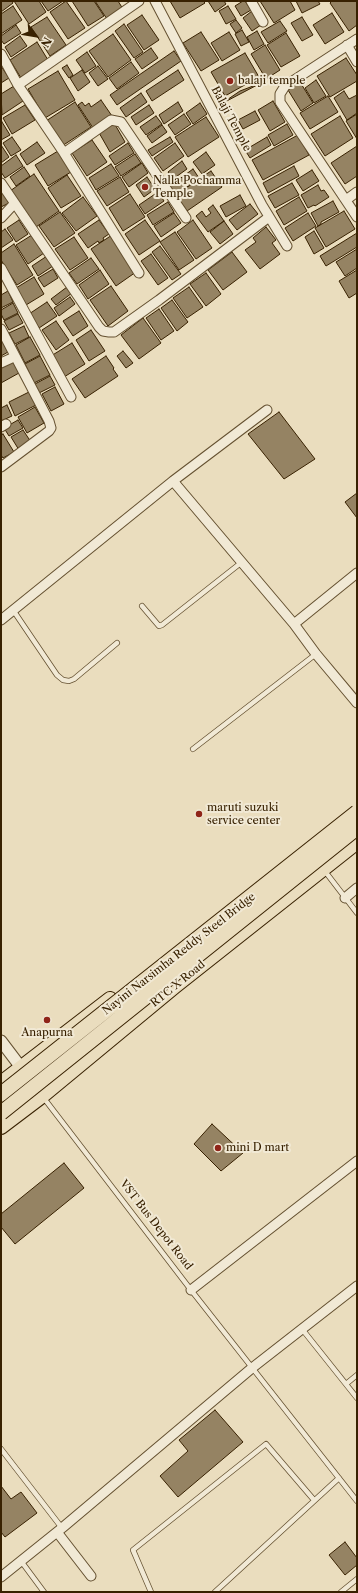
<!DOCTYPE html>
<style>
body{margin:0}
#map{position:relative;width:358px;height:1593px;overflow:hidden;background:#eaddbe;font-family:"Libre Caslon Text",serif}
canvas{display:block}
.frame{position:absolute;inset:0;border:2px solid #382101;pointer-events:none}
.north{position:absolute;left:16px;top:16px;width:40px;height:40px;-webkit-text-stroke:3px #f1e9d5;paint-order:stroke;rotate:121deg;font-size:11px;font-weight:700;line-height:16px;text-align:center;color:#382101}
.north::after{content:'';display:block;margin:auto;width:14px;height:18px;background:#382101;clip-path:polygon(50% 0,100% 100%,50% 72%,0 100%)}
</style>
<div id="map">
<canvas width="358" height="1593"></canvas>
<div class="frame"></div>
<div class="north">N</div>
</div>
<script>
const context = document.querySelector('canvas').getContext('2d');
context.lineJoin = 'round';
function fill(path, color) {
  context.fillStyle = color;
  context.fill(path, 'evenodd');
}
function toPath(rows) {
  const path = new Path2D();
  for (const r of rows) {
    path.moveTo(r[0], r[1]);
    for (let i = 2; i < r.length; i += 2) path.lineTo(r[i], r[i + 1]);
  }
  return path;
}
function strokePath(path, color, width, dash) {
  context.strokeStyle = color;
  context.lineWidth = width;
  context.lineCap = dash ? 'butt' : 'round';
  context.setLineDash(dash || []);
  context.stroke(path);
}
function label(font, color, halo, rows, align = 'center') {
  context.font = font + ' "Libre Caslon Text",serif';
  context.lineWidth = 4;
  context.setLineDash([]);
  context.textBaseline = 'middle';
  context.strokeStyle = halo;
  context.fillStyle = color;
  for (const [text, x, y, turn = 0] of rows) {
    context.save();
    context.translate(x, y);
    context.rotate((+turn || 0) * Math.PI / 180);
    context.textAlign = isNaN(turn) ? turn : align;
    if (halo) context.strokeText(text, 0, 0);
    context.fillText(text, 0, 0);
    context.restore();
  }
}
const building = toPath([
 [1,1,12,1,13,3,1,12,1,1],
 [14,1,39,1,46,12,29,24,14,1],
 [41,1,63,1,48,11,41,1],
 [66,1,85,28,68,39,50,12,66,1],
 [72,1,94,1,104,16,88,26,72,1],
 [95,1,118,1,123,9,107,19,95,1],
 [170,1,203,1,205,3,180,18,170,1],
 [208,1,224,1,226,4,215,12,208,1],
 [243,1,245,1,251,10,241,16,235,6,243,1],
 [260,1,290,1,295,10,274,23,260,1],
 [296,1,318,1,320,4,302,13,296,1],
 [332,1,357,1,357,25,349,31,330,3,332,1],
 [13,6,22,20,1,34,1,14,13,6],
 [228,6,236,19,226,24,219,11,228,6],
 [252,11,261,25,252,31,243,18,252,11],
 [332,13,344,32,325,44,313,25,332,13],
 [142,15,159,40,144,50,127,25,142,15],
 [47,17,66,45,50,56,31,27,47,17],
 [302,17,313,35,302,41,291,23,302,17],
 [236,20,242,28,236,33,230,24,236,20],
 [280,21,287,31,268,43,261,32,280,21],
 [124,24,143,52,134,58,115,31,124,24],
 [16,25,21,33,4,44,1,40,1,36,16,25],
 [242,30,249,42,241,46,235,34,242,30],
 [257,31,264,44,254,50,247,37,257,31],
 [201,32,219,60,201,71,183,43,201,32],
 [229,32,240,50,222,61,211,43,229,32],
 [286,33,300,56,281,67,267,45,286,33],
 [113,34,131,60,108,77,89,51,113,34],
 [20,36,27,46,11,57,5,47,20,36],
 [37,42,48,60,21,78,10,60,37,42],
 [265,45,280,70,266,79,251,54,265,45],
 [151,48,158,58,142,69,135,59,151,48],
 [174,51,181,61,117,105,110,95,174,51],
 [87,52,96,66,85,73,76,60,87,52],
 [245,53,259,77,225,96,211,72,245,53],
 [346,58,357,75,357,81,330,97,317,76,346,58],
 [131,62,139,73,117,89,109,78,131,62],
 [67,65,73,75,69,78,62,68,67,65],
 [1,66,9,78,1,83,1,66],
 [98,66,108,79,98,86,89,73,98,66],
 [82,70,90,82,78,91,70,78,82,70],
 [178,70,184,80,152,101,146,91,178,70],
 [58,71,75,100,45,118,28,89,58,71],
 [316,80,326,96,314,103,305,88,316,80],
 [300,82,313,103,301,111,288,90,300,82],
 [261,83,221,104,240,91,261,83],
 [14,86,23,101,2,115,1,94,14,86],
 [344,91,349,99,357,95,357,113,347,120,334,98,344,91],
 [141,93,147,102,126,117,120,108,141,93],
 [328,96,338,112,310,129,300,113,328,96],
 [101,100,112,116,93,128,78,105,82,102,85,106,89,103,91,107,101,100],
 [273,101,285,122,270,131,258,110,273,101],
 [75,102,91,127,62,146,46,121,75,102],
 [178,102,183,111,164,124,159,115,178,102],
 [200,103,207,114,193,124,186,113,200,103],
 [25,105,35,120,12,134,3,118,25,105],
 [149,105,154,113,136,125,131,117,149,105],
 [255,111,260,120,243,129,238,120,255,111],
 [184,114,191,124,175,135,168,125,184,114],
 [357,114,357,139,346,121,357,114],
 [156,116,162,124,146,135,140,127,156,116],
 [340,116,353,138,325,156,311,134,340,116],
 [206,117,219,137,188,157,175,137,206,117],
 [113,121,125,142,110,152,98,131,113,121],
 [2,122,10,135,1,140,1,123,2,122],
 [287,124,293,135,274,146,268,135,287,124],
 [162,125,167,132,152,143,147,136,162,125],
 [298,135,309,155,263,180,252,160,298,135],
 [12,137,21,150,11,156,3,143,12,137],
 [170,137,173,142,152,156,148,150,170,137],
 [267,137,271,145,250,158,245,150,267,137],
 [92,140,107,162,87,176,72,153,92,140],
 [37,142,45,153,27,165,20,154,37,142],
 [128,143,134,153,115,165,109,156,128,143],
 [175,143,184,156,163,171,154,158,175,143],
 [1,145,9,157,1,163,1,145],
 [357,146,357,176,345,184,331,163,357,146],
 [58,151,71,172,48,186,35,165,58,151],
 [206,152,215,165,202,174,193,162,206,152],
 [135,154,141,163,121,176,115,167,135,154],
 [16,155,23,166,5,178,1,172,1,166,16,155],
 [182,161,187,169,173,179,168,172,182,161],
 [142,163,148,173,129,187,122,177,142,163],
 [111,164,119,176,96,190,89,178,111,164],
 [294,166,299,176,268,193,263,183,294,166],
 [24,167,30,176,16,186,10,177,24,167],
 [193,169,199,178,176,195,170,186,193,169],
 [312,170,319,181,303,191,296,180,312,170],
 [211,171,222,187,187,211,176,195,211,171],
 [34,174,59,211,36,227,10,191,34,174],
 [67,175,81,196,61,208,48,188,67,175],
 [120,177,129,192,107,206,97,191,120,177],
 [147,177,155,189,144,197,136,185,147,177],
 [292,183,299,195,275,208,268,196,292,183],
 [318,185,321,191,324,190,329,197,315,206,314,205,308,208,301,195,318,185],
 [1,190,9,203,1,207,1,190],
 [158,192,164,201,145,214,139,205,158,192],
 [130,194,145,217,123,231,109,208,130,194],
 [240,195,246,206,226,217,220,206,240,195],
 [83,197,97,216,76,231,62,213,83,197],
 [299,197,307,211,284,225,276,211,299,197],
 [333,201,339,212,321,222,321,224,318,226,311,213,333,201],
 [168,202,174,212,153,225,147,215,168,202],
 [250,204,258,214,237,230,229,220,250,204],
 [213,205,224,221,208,232,196,216,202,211,206,217,211,213,208,209,213,205],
 [344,211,355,229,326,247,315,228,344,211],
 [60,212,75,233,54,247,39,226,60,212],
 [174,213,181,223,161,237,154,226,174,213],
 [308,213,316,226,293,241,285,228,308,213],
 [19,220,28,234,16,242,7,228,19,220],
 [99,220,109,234,103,238,104,240,99,243,98,241,88,248,78,234,99,220],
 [145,220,160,241,139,255,125,234,145,220],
 [193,220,212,248,196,259,177,232,193,220],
 [224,221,233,234,220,244,210,232,224,221],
 [266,227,276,240,272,243,280,254,260,269,245,250,256,242,253,238,266,227],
 [5,229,13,240,1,248,1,232,5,229],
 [314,231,324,248,314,254,305,237,314,231],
 [175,232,194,260,179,270,160,242,175,232],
 [357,233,357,247,326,266,320,256,357,233],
 [32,235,44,253,28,264,16,245,32,235],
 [112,235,136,272,116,286,91,249,112,235],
 [74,237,88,258,70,270,55,249,74,237],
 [14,244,33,275,17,285,1,260,1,253,14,244],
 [160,246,181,274,172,280,152,252,160,246],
 [357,249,357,268,345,276,336,262,357,249],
 [232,252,247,272,223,290,208,270,232,252],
 [151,254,168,278,158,285,141,261,151,254],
 [47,256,53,266,38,276,32,266,47,256],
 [91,258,99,269,77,284,69,273,91,258],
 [53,269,58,278,44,287,38,278,53,269],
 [100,270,109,284,88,299,79,285,100,270],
 [357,270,357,293,349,298,339,281,357,270],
 [206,273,221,294,206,306,190,284,206,273],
 [34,277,44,294,26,305,16,288,34,277],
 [111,286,128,311,108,326,90,300,111,286],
 [67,287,72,293,56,305,51,299,67,287],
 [189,287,203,307,187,318,173,298,189,287],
 [8,291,13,302,1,308,1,295,8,291],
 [70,297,75,304,59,316,54,308,70,297],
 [172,300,188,322,177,331,161,308,172,300],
 [47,302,57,316,39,328,29,314,47,302],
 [13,303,18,313,4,320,1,314,1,310,13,303],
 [159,309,174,331,161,340,146,318,159,309],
 [79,311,88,326,73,336,63,321,79,311],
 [18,314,23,323,9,330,4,321,18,314],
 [143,318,161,343,139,359,121,335,143,318],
 [56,321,69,340,56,350,42,330,56,321],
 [24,326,29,337,15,344,9,333,24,326],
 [91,330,105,351,89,361,76,340,91,330],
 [30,337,40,355,25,363,16,345,30,337],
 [1,339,8,352,1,356,1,339],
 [72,343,85,364,64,377,51,356,72,343],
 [123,351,133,363,126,368,117,356,123,351],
 [40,356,50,375,34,383,25,364,40,356],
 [106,356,114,368,113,369,118,376,85,398,72,379,106,356],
 [12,360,19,373,1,383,1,366,12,360],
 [50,376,55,385,39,393,35,384,50,376],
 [55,387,64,404,51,411,42,394,55,387],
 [29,392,36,405,15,416,9,402,29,392],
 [7,405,12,416,1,421,1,408,7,405],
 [35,407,44,423,27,433,18,417,35,407],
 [279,412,315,459,284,479,248,434,279,412],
 [18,420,23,428,9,436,4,428,18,420],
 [23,430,31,442,19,450,11,437,23,430],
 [3,434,14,452,3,458,1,455,1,435,3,434],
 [357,493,357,518,345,502,357,493],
 [212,1124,243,1153,221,1171,194,1144,212,1124],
 [64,1163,84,1188,15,1244,1,1227,1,1214,64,1163],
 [215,1410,243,1442,178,1497,160,1476,188,1451,179,1440,215,1410],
 [1,1486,11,1499,21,1492,37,1513,5,1537,1,1532,1,1486],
 [345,1542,357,1558,357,1565,345,1575,329,1555,345,1542]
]);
fill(building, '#958363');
strokePath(building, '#382101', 1);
const service = toPath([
 [142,606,159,626,162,625,242,562],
 [13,610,57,675,63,680,69,681,74,679,117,643],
 [193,749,316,654],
 [324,870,357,913],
 [43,1097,191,1290,357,1501],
 [302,1329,357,1398],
 [346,1384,357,1375],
 [1,1449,62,1528],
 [21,1561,44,1592],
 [151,1592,133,1550,266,1444,314,1500],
 [215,1592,339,1478],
 [341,1592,357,1579]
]);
const minor = toPath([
 [155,1,262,205,287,246],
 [251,1,263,22],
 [357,39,285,86,280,94,280,102,357,217],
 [347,45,357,62],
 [1,54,18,85,64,153,139,273],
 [18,85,139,1],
 [64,153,111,120,121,122,186,218],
 [1,183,99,327,103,331,109,332,114,332,159,300,269,217],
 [346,200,357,192],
 [1,218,14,204],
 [1,268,71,397],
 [1,329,49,421,51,428,49,431,1,467],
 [1,363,14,357],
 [1,427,6,424],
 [173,481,294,624,316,654,357,703],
 [1,620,173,481,267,410],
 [294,624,357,573],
 [345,898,357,888],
 [191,1290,357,1161],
 [57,1532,91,1576],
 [1,1577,62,1528,252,1368,357,1286]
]);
const tertiary = toPath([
 [1,1041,26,1074]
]);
const primary = toPath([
 [1,1083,110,999],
 [1,1127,42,1096,175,986,357,842]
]);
strokePath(service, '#645030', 6);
strokePath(minor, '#645030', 11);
strokePath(tertiary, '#645030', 13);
strokePath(primary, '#382101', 16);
strokePath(service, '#f1e9d5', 4.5);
strokePath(minor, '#f1e9d5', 9);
strokePath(tertiary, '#f1e9d5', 11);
strokePath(primary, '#eaddbe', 14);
const primaryBridge = toPath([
 [1,1094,357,812],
 [1,1113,357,828]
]);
strokePath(primaryBridge, '#382101', 16, []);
strokePath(primaryBridge, '#eaddbe', 14);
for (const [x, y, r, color] of [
 [230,81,4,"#8f2418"],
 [145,187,4,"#8f2418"],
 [199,814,4,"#8f2418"],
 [47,1020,4,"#8f2418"],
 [218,1148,4,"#8f2418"]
]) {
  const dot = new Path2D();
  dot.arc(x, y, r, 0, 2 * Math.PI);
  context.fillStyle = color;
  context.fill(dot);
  strokePath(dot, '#f1e9d5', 1.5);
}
label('11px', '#382101', '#f1e9d5', [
 ["balaji temple",238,81],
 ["Nalla Pochamma",153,181],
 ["Temple",153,194],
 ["maruti suzuki",207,808],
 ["service center",207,821],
 ["Anapurna",47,1033,"center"],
 ["mini D mart",226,1148]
], 'left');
label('11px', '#382101', '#f1e9d5', [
 ["Balaji Temple",231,119,62],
 ["Nayini Narsimha Reddy Steel Bridge",179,954,-38],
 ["RTC X Road",178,984,-39],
 ["VST Bus Depot Road",156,1225,52]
]);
</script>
